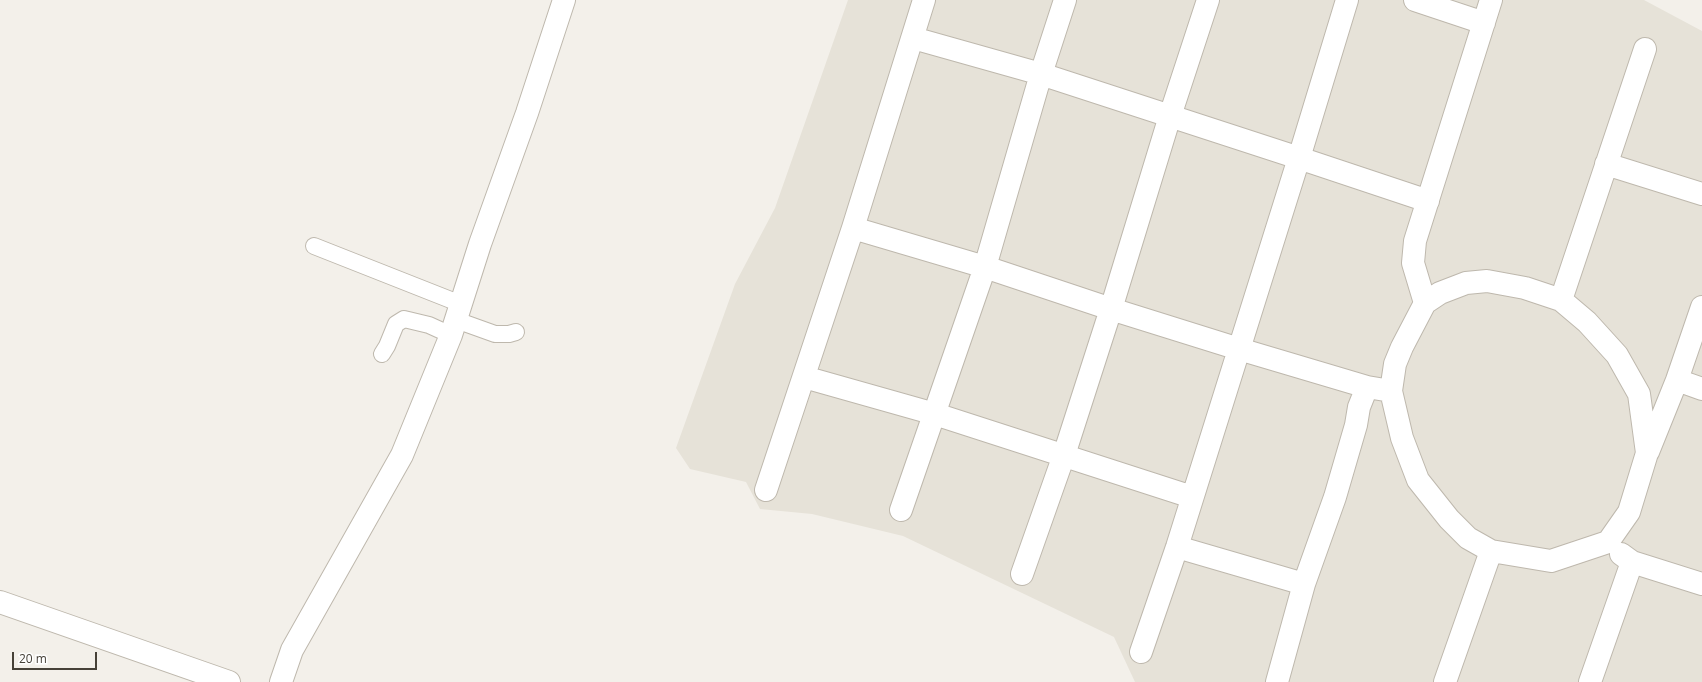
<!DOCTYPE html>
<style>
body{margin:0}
#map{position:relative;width:1702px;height:682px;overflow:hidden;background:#f3f0ea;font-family:"Open Sans",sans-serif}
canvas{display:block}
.scale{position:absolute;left:12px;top:652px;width:85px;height:18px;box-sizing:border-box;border:2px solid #464138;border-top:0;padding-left:5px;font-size:12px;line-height:14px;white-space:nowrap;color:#464138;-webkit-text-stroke:3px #fff;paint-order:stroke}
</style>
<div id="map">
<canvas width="1702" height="682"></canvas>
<div class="scale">20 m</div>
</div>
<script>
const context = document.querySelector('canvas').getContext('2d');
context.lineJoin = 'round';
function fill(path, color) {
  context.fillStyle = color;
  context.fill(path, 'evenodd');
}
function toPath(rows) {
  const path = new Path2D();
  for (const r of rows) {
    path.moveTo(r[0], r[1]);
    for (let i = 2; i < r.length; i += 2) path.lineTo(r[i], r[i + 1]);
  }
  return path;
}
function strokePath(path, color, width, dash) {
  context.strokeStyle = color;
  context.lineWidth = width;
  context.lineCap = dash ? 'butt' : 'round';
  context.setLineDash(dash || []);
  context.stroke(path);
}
fill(toPath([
 [848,0,1644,0,1702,31,1702,682,1135,682,1114,637,903,536,812,514,760,509,746,482,690,469,676,448,735,284,775,208]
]), '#e6e2d8');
const lane = toPath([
 [314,246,461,304],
 [456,320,495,334,509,334,516,332],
 [382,354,387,346,396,324,404,319,429,325,451,335]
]);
const street = toPath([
 [1415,0,1484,23],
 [913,38,1041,74,1299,158,1428,201],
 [1606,164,1702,194],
 [853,228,985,267,1111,309,1239,349,1367,387,1391,391],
 [1487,281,1525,288,1561,300,1587,322,1617,355,1639,394,1647,453,1629,512,1608,542,1551,561,1491,551,1468,538,1449,519,1418,480,1402,438,1391,391,1395,364,1402,347,1425,303,1440,293,1466,283,1487,281],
 [1561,300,1645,49],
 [1425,303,1413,263,1415,241,1491,0],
 [804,377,935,414,1192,497],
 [1677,380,1702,389],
 [1648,452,1677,380,1702,307],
 [766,490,853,228,924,0],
 [901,510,985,267,1041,74,1065,0],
 [1177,547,1304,584],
 [1621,554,1632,562,1702,584],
 [1022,574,1064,455,1111,309,1170,116,1208,0],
 [0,602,229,682],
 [1141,652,1177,547,1299,158,1347,0],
 [281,682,292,650,402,455,451,335,480,244,527,113,564,0],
 [1277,682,1304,584,1335,497,1356,425,1359,407,1367,387],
 [1445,682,1491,551],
 [1590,682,1632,562]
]);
strokePath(lane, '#beb8ad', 18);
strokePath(street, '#beb8ad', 24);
strokePath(lane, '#fff', 16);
strokePath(street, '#fff', 22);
</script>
